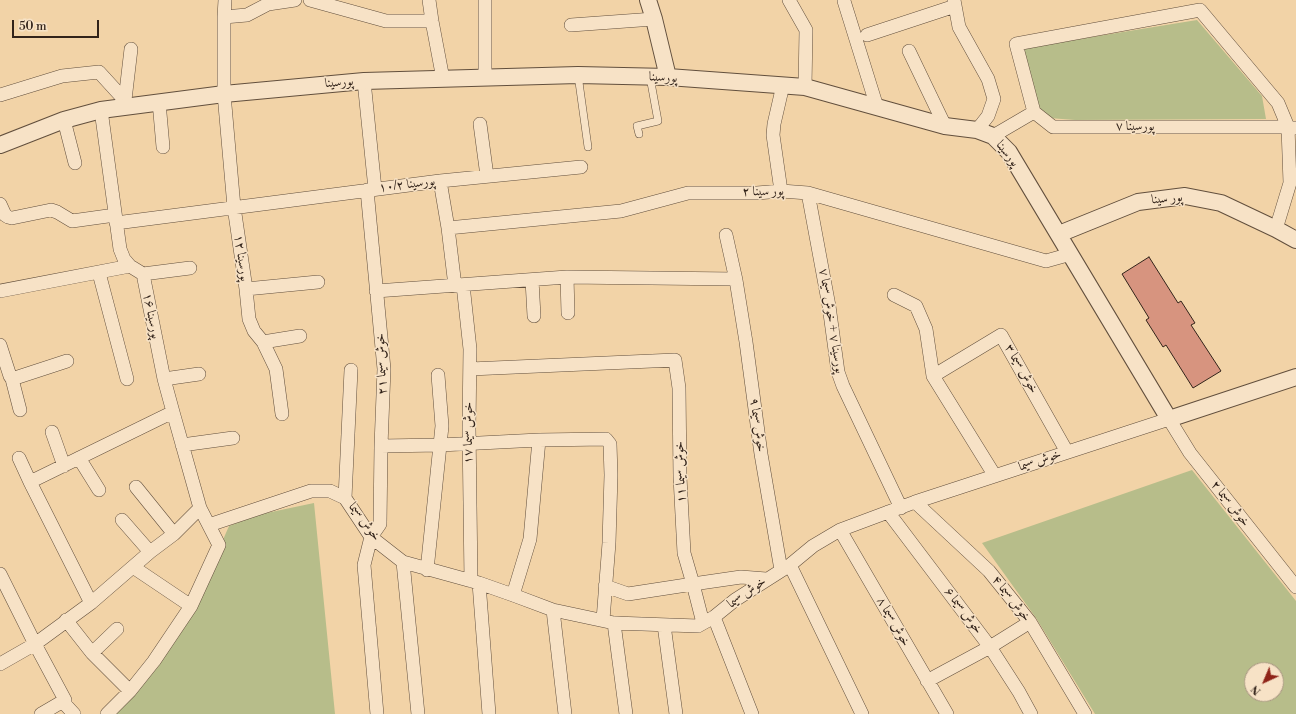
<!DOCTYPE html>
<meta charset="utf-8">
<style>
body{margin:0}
#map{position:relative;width:1296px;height:714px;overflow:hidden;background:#f2d3a7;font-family:"Libre Bodoni",serif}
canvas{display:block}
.north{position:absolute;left:1244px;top:662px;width:40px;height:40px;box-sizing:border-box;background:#f7e2c6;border:1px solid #a89681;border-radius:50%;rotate:224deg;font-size:11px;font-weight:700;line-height:16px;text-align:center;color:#32231a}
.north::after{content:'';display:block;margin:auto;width:14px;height:18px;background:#8f2418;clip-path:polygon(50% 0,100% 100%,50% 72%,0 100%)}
.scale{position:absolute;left:12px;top:20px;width:87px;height:18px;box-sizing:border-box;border:2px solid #32231a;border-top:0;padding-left:5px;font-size:12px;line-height:14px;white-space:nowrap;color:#32231a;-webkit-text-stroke:3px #f7e2c6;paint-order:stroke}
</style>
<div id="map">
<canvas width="1296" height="714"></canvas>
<div class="north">N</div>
<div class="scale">50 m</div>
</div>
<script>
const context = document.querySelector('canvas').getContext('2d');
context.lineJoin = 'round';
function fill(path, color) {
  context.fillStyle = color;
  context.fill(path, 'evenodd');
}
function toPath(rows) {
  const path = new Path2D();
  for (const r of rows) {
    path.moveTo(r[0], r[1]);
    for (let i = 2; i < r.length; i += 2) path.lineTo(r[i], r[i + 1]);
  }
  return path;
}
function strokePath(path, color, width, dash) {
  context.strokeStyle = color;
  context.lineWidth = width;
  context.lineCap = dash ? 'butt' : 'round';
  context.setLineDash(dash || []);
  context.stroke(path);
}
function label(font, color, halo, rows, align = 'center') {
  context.font = font + ' "Libre Bodoni",Amiri,serif';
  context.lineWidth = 3;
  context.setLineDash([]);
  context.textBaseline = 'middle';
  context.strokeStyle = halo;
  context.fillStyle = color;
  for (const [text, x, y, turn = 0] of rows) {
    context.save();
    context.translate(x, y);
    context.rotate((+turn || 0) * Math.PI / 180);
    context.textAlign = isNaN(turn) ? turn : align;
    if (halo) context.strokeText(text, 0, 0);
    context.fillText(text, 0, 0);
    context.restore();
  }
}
fill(toPath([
 [1197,20,1262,96,1266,119,1075,120,1049,118,1034,102,1024,48],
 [1192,470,1296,601,1296,714,1095,714,1036,618,982,543],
 [1252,670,1276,670,1276,694,1252,694],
 [314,503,335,714,114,714,158,667,189,618,229,526,257,515]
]), '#b7bd8a');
const building = toPath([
 [1149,257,1178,303,1181,301,1195,323,1191,325,1221,371,1193,388,1166,345,1163,347,1146,320,1149,318,1122,274,1149,257]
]);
fill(building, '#d7947f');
strokePath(building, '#32231a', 1);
const service = toPath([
 [578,75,588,147],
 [639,134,637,126,658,121,650,77]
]);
const minor = toPath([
 [225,0,224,17,224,94,234,207,246,289,249,319,254,331,263,342,276,369,282,414],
 [310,0,386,21,432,21],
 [429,0,432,21,443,79],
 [789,0,806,30,805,87],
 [954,0,959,27,988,79,994,99,988,116,977,130],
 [844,1,877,107],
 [224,17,247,15,268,4,295,0],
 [571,25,654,19],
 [867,35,955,6],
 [909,51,945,126],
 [485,78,485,0],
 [364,81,375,189],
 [0,95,62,76,99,72,130,106],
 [125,100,131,49],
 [159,102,163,147],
 [101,110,120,249,124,259,130,266,143,274,164,379,173,412,200,508,219,545,191,606,154,661,130,691,107,714],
 [1034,112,1016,44,1200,10,1278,103,1288,127,1290,183,1276,229],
 [1034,112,1053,127,1288,127,1295,128],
 [64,120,75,163],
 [480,124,487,176],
 [993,136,1034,112],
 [440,181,448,228,455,286],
 [367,190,384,369,381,446,380,524,371,537,364,565,377,714],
 [781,191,773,135,774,124,783,85],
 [808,193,829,306,838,372,843,386,901,508],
 [0,204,5,215,8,217,12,218,51,210,57,212,72,221,115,215],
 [116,223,440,181,581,167],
 [448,228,621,211,688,193,757,193,781,191,808,193,1046,261,1071,254],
 [726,235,736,280,746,342,761,454,781,570],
 [99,273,127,379],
 [143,274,190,268],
 [567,277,568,313],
 [532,280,534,316],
 [463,285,470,349,469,427,471,581],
 [246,289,318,282],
 [0,291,130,266],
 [376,291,567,277,735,279],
 [894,295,916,306,926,329,933,376,995,476],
 [263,342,300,336],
 [0,345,10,376,12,379,67,361],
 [470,369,675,360,679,388,680,477,684,553,693,584,741,577,766,579],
 [933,376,1001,335,1067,452],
 [12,379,20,410],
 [164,379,199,374],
 [52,432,64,466],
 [182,445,233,438],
 [381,446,440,445,539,440,606,439,610,444,611,475,609,543,603,620],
 [19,458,30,482,91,603],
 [79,458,99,490],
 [30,482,173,412],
 [136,487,174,534],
 [345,498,351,370],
 [915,502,989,571,1030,622,1085,714],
 [888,512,990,647,1019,692,1031,714],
 [122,520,150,552],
 [209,525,311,491,330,491,345,498,371,537,403,562,479,583,513,595,553,610,614,623,698,626,714,617,735,600,790,565,813,546,840,530,915,502,1169,419,1190,453,1296,587],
 [840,530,947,714],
 [403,562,418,714],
 [790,565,862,714],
 [133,567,191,606],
 [427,570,442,426,438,375],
 [0,574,35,644,65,700,41,714],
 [479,583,489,714],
 [605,586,628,594,693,584,703,623],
 [513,595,530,539,539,440],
 [553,610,565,714],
 [714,617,752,714],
 [66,620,92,653,130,691],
 [614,623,626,714],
 [664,625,676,714],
 [92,653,117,629],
 [0,664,35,644,91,603,150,552,174,534,200,508],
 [927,681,990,647,1030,622],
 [62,701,74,714]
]);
const tertiary = toPath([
 [648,0,654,19,668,77],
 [0,145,64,120,101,110,224,94,364,81,578,75,668,77,805,87,945,126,977,130,993,136,1009,152,1169,419,1296,377],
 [1059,234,1138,202,1185,196,1221,203,1276,229,1296,240]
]);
strokePath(service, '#624f3d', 8);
strokePath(minor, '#624f3d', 14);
strokePath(tertiary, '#624f3d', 18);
strokePath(service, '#f7e2c6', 7);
strokePath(minor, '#f7e2c6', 13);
strokePath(tertiary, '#f7e2c6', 16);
label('13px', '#32231a', '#f7e2c6', [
 ["پورسینا",663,78,3],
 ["پورسینا",339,83,-5],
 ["پورسینا ۷",1135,127],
 ["پورسینا",1007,154,52],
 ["پورسینا ۱۰/۲",407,185,-7],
 ["پور سینا ۲",763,192,-1],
 ["پور سینا",1167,199,-5],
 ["پورسینا ۱۲",241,258,82],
 ["پورسینا ۱۶",151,316,79],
 ["پورسینا ۷ + خوش سیما ۷",831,321,81],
 ["خوش سیما ۲۱",382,364,-92],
 ["خوش سیما ۳",1021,369,60],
 ["خوش سیما ۹",757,425,82],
 ["خوش سیما ۱۷",469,433,-90],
 ["خوش سیما",1040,461,-18],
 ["خوش سیما ۱۱",681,472,-92],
 ["خوش سیما ۲",1230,504,52],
 ["خوش سیما",364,522,53],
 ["خوش سیما",747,593,-35],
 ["خوش سیما ۴",1011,599,52],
 ["خوش سیما ۶",963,611,53],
 ["خوش سیما ۸",893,622,60]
]);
</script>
